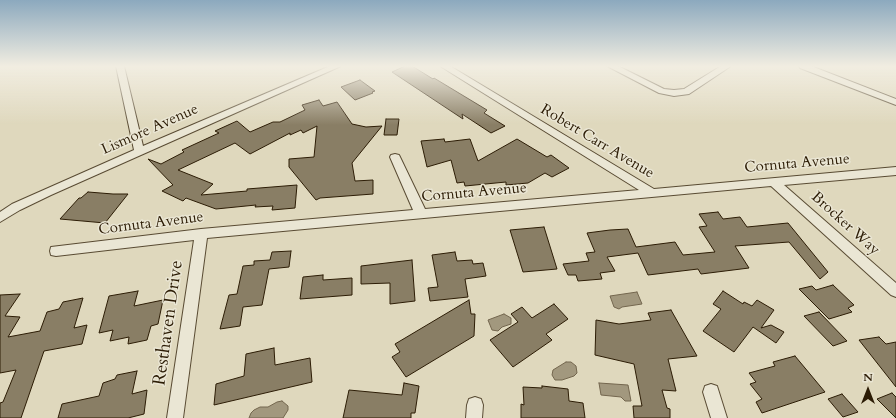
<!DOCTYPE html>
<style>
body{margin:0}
#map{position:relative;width:896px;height:418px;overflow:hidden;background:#dfd8bd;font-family:Cardo,serif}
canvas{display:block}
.north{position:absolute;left:848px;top:370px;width:40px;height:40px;-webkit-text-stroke:3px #eae6d4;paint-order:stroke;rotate:0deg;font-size:11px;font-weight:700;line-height:16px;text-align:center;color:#2c1c05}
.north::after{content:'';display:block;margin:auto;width:14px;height:18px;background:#2c1c05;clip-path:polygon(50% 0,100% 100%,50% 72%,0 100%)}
</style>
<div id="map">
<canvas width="896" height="418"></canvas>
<div class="north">N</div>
</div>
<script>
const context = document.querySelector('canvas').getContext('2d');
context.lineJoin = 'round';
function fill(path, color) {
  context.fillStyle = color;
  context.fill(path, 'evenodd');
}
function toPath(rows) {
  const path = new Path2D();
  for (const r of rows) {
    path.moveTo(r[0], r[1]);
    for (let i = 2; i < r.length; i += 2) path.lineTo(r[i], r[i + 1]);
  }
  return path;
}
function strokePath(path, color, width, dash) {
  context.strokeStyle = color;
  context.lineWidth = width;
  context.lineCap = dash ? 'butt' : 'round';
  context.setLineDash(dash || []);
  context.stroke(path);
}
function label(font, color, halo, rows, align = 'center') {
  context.font = font + ' Cardo,serif';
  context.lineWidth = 3;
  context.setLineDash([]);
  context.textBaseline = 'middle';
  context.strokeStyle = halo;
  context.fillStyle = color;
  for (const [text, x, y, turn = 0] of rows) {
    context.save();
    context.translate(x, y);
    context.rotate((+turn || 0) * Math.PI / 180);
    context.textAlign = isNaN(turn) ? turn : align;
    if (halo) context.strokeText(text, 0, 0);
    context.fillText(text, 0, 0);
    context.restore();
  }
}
const water = toPath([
 [637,292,642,304,622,307,619,309,614,307,610,296,637,292],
 [504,314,511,318,511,324,502,327,498,331,492,330,488,320,504,314],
 [566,362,571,362,576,366,577,373,574,376,562,380,555,380,552,375,553,370,566,362],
 [599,383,628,385,631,401,625,401,621,397,601,395,599,383],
 [282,401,288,406,288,410,283,418,249,418,251,413,254,410,260,407,268,407,277,402,282,401]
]);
fill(water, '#a2987e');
strokePath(water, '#73664e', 1);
const building = toPath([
 [405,66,412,66,433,79,434,78,487,110,484,113,505,126,491,133,462,114,463,119,392,72,405,66],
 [360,80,375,91,372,92,373,93,355,100,341,87,360,80],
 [319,100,323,106,337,102,352,124,366,127,382,126,352,163,355,181,373,180,373,194,320,198,316,200,289,167,289,159,314,157,317,126,303,133,301,130,290,135,290,133,250,154,235,143,178,170,213,184,201,195,247,191,247,189,297,185,295,208,272,210,273,206,255,207,256,205,216,209,186,198,183,201,162,191,173,185,148,159,161,164,184,152,182,150,219,133,215,131,237,121,250,132,273,122,280,122,305,110,302,105,319,100],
 [386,119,399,119,397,135,384,135,386,119],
 [444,139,445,142,470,139,478,161,517,139,547,157,551,155,569,168,552,177,545,173,528,183,506,185,506,182,465,186,464,182,457,183,451,160,427,167,421,141,444,139],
 [88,192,113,194,128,194,105,223,60,219,79,198,81,198,88,192],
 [718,212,723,219,740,217,747,227,788,223,828,272,820,279,789,242,735,246,749,268,701,274,698,269,648,275,638,253,607,257,615,271,600,273,602,279,578,281,576,275,568,275,563,264,589,261,586,253,595,252,587,233,610,230,628,229,636,247,675,242,683,255,715,252,699,227,707,226,699,214,718,212],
 [544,227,557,269,523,272,510,230,544,227],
 [291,251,289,267,269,269,262,305,243,307,240,326,220,329,229,295,237,294,243,266,254,265,254,261,270,260,272,252,291,251],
 [455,252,457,261,472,260,473,264,483,263,486,276,465,279,468,297,430,301,428,288,438,287,432,255,455,252],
 [412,260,415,301,390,304,390,283,361,284,361,266,412,260],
 [323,275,323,280,352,278,352,295,300,299,303,277,323,275],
 [833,285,854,305,848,308,852,312,829,319,799,289,812,286,816,290,833,285],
 [138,291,134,306,163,300,158,324,151,326,147,340,128,344,129,337,110,341,113,330,99,333,109,296,138,291],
 [723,291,743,304,744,302,752,306,757,300,774,310,761,328,771,325,784,332,776,343,753,327,734,352,703,331,721,309,713,304,723,291],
 [20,294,5,316,20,317,8,337,40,331,47,312,59,309,63,302,83,298,74,328,87,325,82,344,44,351,21,418,0,418,0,403,3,402,16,370,0,373,0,295,20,294],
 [469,300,471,314,475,314,474,336,406,377,392,357,400,352,395,344,469,300],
 [554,304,568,319,546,334,552,340,513,367,490,340,518,322,511,314,522,307,532,318,554,304],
 [671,310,697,356,668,359,676,391,662,390,667,408,670,409,670,418,634,418,633,406,642,406,634,364,595,355,596,320,619,324,651,320,648,313,671,310],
 [819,312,847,341,833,346,804,316,819,312],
 [879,337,886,344,896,342,896,387,859,340,879,337],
 [274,348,275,365,310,358,312,382,214,405,216,384,244,376,246,354,274,348],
 [795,356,825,392,762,413,756,402,762,399,750,384,756,382,749,373,775,366,773,362,795,356],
 [137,371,132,394,147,390,144,414,128,418,58,418,62,404,99,396,103,383,115,379,117,375,137,371],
 [404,383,419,386,415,413,411,413,411,418,343,418,349,390,402,395,404,383],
 [542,386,568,389,569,401,583,403,585,418,521,418,521,404,524,405,523,387,542,388,542,386],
 [892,393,896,397,896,418,877,399,892,393],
 [842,394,858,412,843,417,828,399,842,394]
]);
fill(building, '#897e65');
strokePath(building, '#2c1c05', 1);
const street = toPath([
 [116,66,124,66,143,146,330,66,341,66,51,195,20,210,0,222,0,212,12,204,134,150,116,66],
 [440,66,450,66,654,189,896,167,896,175,784,185,896,283,896,297,891,295,771,186,207,238,183,418,167,418,194,240,56,256,51,255,50,251,51,247,201,229,413,210,390,157,391,155,395,154,399,155,400,157,425,209,639,190,440,66],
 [607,66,618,66,664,89,674,90,684,89,721,66,731,66,689,94,674,96,659,93,607,66],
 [799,66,811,66,896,99,896,105,800,68,799,66],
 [711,384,717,386,727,418,711,418,703,392,705,386,711,384],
 [475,397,481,399,483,405,482,418,466,418,467,405,469,399,475,397]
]);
strokePath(street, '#594b33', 2);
fill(street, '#eae6d4');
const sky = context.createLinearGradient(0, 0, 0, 125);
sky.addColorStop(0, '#8ca9be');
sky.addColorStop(0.53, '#f1ede1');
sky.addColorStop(1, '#f1ede100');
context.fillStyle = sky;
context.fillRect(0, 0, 896, 125);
label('15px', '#2c1c05', '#eae6d4', [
 ["Lismore Avenue",150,130,-24],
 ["Robert Carr Avenue",597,142,31],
 ["Cornuta Avenue",797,164,-5],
 ["Cornuta Avenue",474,193,-5],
 ["Cornuta Avenue",151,224,-7],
 ["Brocker Way",845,224,42]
]);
label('18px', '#2c1c05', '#eae6d4', [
 ["Resthaven Drive",169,323,-82]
]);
</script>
